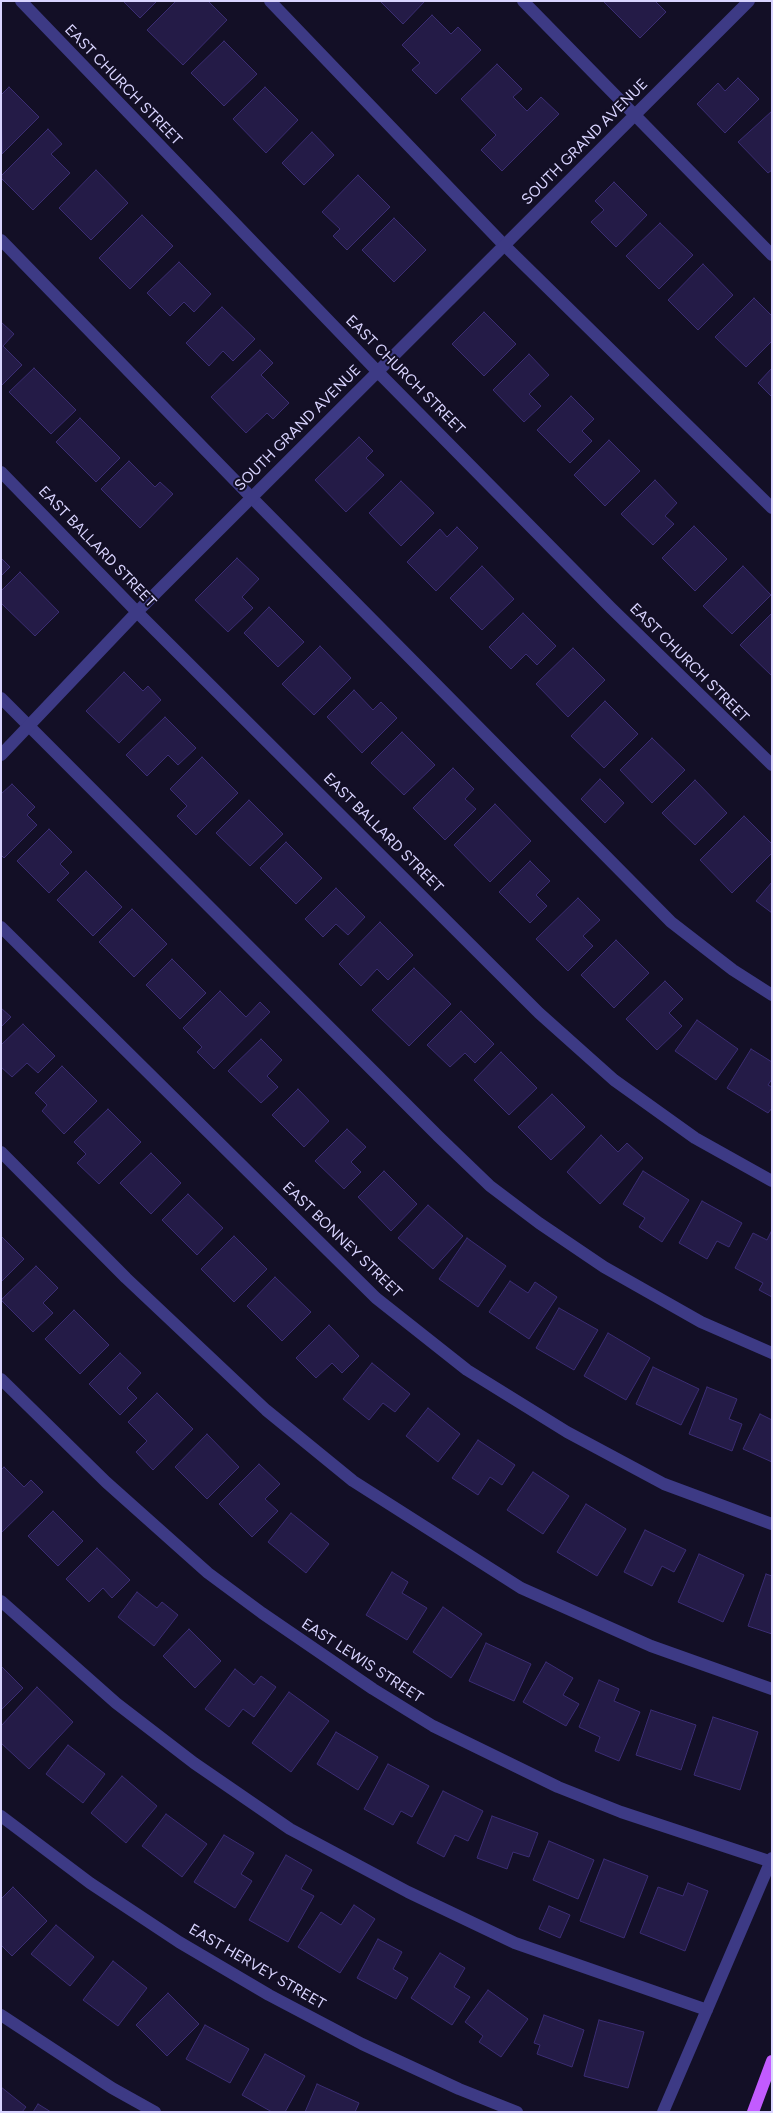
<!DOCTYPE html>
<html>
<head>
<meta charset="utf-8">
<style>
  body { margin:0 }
  #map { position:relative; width:773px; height:2113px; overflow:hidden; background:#130f26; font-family:Figtree,sans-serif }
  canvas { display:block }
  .frame { position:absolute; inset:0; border:2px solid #d9d4ff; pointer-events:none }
</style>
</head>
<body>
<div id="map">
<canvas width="773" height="2113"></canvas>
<div class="frame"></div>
</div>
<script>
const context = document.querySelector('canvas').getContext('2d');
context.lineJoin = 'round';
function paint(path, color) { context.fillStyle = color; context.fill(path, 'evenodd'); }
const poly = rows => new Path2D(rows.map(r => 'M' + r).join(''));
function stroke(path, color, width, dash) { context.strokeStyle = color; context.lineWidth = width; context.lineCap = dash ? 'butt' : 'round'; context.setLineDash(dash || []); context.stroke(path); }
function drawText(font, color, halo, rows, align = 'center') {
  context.font = font + ' Figtree,sans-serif'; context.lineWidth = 4; context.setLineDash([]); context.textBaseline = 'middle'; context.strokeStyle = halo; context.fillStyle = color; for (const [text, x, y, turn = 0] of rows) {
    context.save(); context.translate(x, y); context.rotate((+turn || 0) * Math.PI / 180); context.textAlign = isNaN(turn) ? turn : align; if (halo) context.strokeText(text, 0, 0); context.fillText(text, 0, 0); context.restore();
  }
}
const building = poly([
  [123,1,157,1,140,18,123,1],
  [176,1,208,1,227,20,183,65,147,30,176,1],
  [380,1,425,1,403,24,380,1],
  [606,1,655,1,666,12,640,38,604,2,606,1],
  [432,15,451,34,458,27,481,50,436,94,412,70,420,63,402,45,432,15],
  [224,41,257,74,224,106,191,73,224,41],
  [497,64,522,89,513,97,527,111,541,97,559,114,502,171,481,150,496,135,461,99,497,64],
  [738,78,759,99,725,133,697,104,718,83,725,91,738,78],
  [9,87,39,117,2,154,1,95,9,87],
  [265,87,298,120,266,153,233,119,265,87],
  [772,111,772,170,768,173,738,142,772,111],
  [48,129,62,144,51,154,70,173,33,210,1,178,1,176,48,129],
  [312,132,334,155,304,185,282,163,312,132],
  [96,170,128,203,91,240,59,208,96,170],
  [358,175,390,207,347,250,333,236,340,229,322,212,358,175],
  [614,182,647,215,616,247,591,222,604,210,595,201,614,182],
  [142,215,173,246,130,289,99,258,142,215],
  [394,218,426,250,394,282,362,250,394,218],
  [660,223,693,255,659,289,626,256,660,223],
  [179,262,211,294,194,312,184,302,170,316,147,293,179,262],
  [703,264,733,295,698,330,668,300,703,264],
  [754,298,772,316,772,341,746,367,715,337,754,298],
  [222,307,255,339,233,361,223,351,209,366,186,343,222,307],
  [484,312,516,344,484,376,452,344,484,312],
  [1,322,14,334,3,346,22,365,1,386,1,322],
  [260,350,273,363,261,375,289,403,273,419,267,413,246,433,211,397,260,350],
  [529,354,549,375,529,394,541,406,524,422,493,390,529,354],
  [34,368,76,410,51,434,9,392,34,368],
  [772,368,772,397,758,383,772,368],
  [571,396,594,419,582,431,592,441,570,463,537,430,571,396],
  [80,418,120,458,96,482,56,442,80,418],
  [359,437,373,451,366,458,384,475,346,512,315,480,359,437],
  [609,440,640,471,605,506,574,475,609,440],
  [129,461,155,487,160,482,173,494,140,528,101,489,129,461],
  [655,480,677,503,665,516,674,524,653,545,621,514,655,480],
  [401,481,434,513,401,546,369,513,401,481],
  [694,526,727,559,695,591,662,558,694,526],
  [457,527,478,548,436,591,407,562,440,529,447,537,457,527],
  [1,558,10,567,1,576,1,558],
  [237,558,259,579,242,597,253,608,228,632,195,600,237,558],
  [482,566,514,599,482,630,450,598,482,566],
  [743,566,771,595,732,634,703,606,743,566],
  [20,572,59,612,35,636,1,603,1,591,20,572],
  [269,607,304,642,278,667,244,633,269,607],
  [523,613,556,646,537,665,526,654,511,669,489,647,523,613],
  [772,613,772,676,740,645,772,613],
  [320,646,351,678,314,715,282,684,320,646],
  [573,648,605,680,568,717,536,684,573,648],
  [124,672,143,691,148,686,161,700,119,743,86,711,124,672],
  [354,690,373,710,381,702,397,718,362,753,327,717,354,690],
  [605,701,638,734,604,768,571,736,605,701],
  [165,717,196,748,178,765,168,755,147,776,126,755,165,717],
  [402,732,435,765,404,795,371,763,402,732],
  [652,738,685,770,652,803,620,770,652,738],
  [202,757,238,793,196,835,177,816,187,806,170,789,202,757],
  [453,768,474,789,465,799,476,809,445,840,413,808,453,768],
  [600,779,624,803,605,823,581,799,600,779],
  [695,780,727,813,695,845,662,813,695,780],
  [12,784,35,807,27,815,37,825,4,858,1,855,1,794,12,784],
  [249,800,283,834,250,866,216,833,249,800],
  [495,804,531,841,490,882,454,845,495,804],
  [744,816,772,844,772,853,732,893,700,860,744,816],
  [49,829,72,852,60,864,69,873,49,893,17,861,49,829],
  [286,842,322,878,296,904,260,868,286,842],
  [530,861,550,881,536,895,547,906,530,923,499,892,530,861],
  [86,871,122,907,93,936,57,900,86,871],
  [772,882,772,913,756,901,772,882],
  [336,888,365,917,348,935,336,924,323,937,305,919,336,888],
  [578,898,600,920,583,936,593,946,568,971,536,939,578,898],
  [132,909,167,944,134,977,99,942,132,909],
  [380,922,413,955,388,980,377,969,361,986,339,964,380,922],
  [616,940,649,973,614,1008,581,975,616,940],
  [172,959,206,993,180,1019,146,985,172,959],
  [414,968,451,1004,409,1046,372,1010,414,968],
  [665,981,683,999,669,1013,682,1026,657,1050,626,1019,665,981],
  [220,991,246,1017,260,1002,270,1012,214,1069,197,1052,202,1047,183,1028,220,991],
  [1,1008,11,1017,1,1027,1,1008],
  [461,1011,494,1044,475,1063,465,1053,450,1067,427,1045,461,1011],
  [697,1020,738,1049,716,1080,675,1051,697,1020],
  [23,1024,55,1056,38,1073,27,1063,12,1077,1,1067,1,1045,23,1024],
  [261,1039,282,1060,267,1076,278,1087,261,1103,228,1071,261,1039],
  [751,1049,772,1062,772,1079,768,1085,772,1087,772,1108,768,1113,727,1088,751,1049],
  [501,1052,537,1088,509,1115,474,1080,501,1052],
  [62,1066,97,1101,64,1134,42,1111,47,1105,35,1093,62,1066],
  [298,1089,329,1121,304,1147,272,1115,298,1089],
  [552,1094,585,1127,551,1160,518,1127,552,1094],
  [108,1109,141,1142,99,1184,77,1163,86,1154,74,1142,108,1109],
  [347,1129,366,1147,351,1162,361,1172,344,1189,315,1161,347,1129],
  [601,1135,618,1152,627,1143,643,1158,600,1204,567,1172,601,1135],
  [151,1153,181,1183,151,1214,120,1183,151,1153],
  [384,1171,417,1204,391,1231,358,1197,384,1171],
  [643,1171,689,1200,662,1242,639,1227,645,1218,623,1204,643,1171],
  [188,1194,223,1228,197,1255,162,1220,188,1194],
  [702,1201,742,1223,729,1247,717,1241,707,1259,679,1243,702,1201],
  [428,1205,463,1236,433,1269,398,1238,428,1205],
  [772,1230,772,1297,759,1290,763,1283,735,1268,753,1233,767,1240,772,1230],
  [1,1236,24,1259,1,1282,1,1236],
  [234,1236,267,1269,234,1302,201,1269,234,1236],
  [467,1238,506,1266,478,1307,439,1279,467,1238],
  [36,1266,58,1288,43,1303,53,1313,33,1332,1,1300,36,1266],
  [275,1277,311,1312,282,1341,247,1306,275,1277],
  [510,1281,528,1293,535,1282,557,1297,529,1339,489,1312,510,1281],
  [559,1308,598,1330,574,1370,536,1348,559,1308],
  [74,1310,109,1345,80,1374,45,1339,74,1310],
  [329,1325,359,1356,342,1373,332,1363,316,1378,296,1358,329,1325],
  [608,1333,650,1358,626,1400,584,1376,608,1333],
  [120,1353,141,1373,127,1388,137,1398,120,1415,89,1384,120,1353],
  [372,1363,410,1394,395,1412,383,1403,369,1420,343,1399,372,1363],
  [653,1367,699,1389,681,1425,636,1404,653,1367],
  [707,1387,737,1399,729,1419,742,1424,732,1451,689,1434,707,1387],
  [157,1393,193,1429,153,1470,136,1452,147,1441,128,1422,157,1393],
  [428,1408,460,1434,438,1462,406,1436,428,1408],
  [760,1414,772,1420,772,1462,743,1449,760,1414],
  [207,1434,239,1467,207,1499,175,1467,207,1434],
  [478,1440,515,1465,502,1485,490,1477,478,1495,452,1478,478,1440],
  [259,1464,280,1484,265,1499,278,1511,252,1537,219,1504,259,1464],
  [4,1467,24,1487,31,1480,43,1492,1,1533,1,1470,4,1467],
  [533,1472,569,1496,543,1534,507,1510,533,1472],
  [586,1504,626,1529,597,1576,557,1552,586,1504],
  [53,1511,83,1541,58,1566,28,1536,53,1511],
  [291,1513,329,1544,306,1573,268,1542,291,1513],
  [645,1530,686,1550,674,1572,662,1566,652,1586,624,1572,645,1530],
  [97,1548,130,1580,112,1598,103,1588,89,1602,66,1579,97,1548],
  [699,1554,744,1575,723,1622,678,1602,699,1554],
  [392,1572,408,1582,402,1593,427,1608,407,1640,366,1615,392,1572],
  [766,1574,772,1576,772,1634,748,1626,766,1574],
  [137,1592,157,1608,162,1602,178,1615,154,1646,118,1617,137,1592],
  [443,1607,482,1634,451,1678,413,1652,443,1607],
  [189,1629,221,1661,195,1688,163,1656,189,1629],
  [486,1643,531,1664,514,1701,469,1681,486,1643],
  [546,1662,573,1678,563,1695,579,1704,566,1726,523,1702,546,1662],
  [1,1666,23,1688,1,1710,1,1666],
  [235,1669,254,1685,261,1676,276,1687,254,1717,243,1709,229,1727,205,1709,235,1669],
  [599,1680,619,1689,614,1701,640,1712,619,1761,595,1751,600,1737,579,1727,599,1680],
  [37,1687,73,1722,29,1769,1,1743,1,1726,37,1687],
  [289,1692,329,1721,291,1772,252,1743,289,1692],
  [651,1710,696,1725,681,1770,636,1755,651,1710],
  [713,1717,758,1732,740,1790,694,1775,713,1717],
  [336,1732,378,1757,358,1790,317,1764,336,1732],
  [68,1745,105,1774,83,1803,46,1774,68,1745],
  [388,1764,429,1786,412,1817,401,1811,393,1825,364,1809,388,1764],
  [122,1776,157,1806,126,1843,91,1813,122,1776],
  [443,1791,483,1811,468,1841,455,1835,444,1857,417,1843,443,1791],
  [166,1814,207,1844,182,1877,142,1846,166,1814],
  [492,1816,538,1833,529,1857,513,1852,507,1869,477,1858,492,1816],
  [224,1835,254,1853,241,1874,252,1881,235,1908,194,1882,224,1835],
  [549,1841,594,1860,578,1899,533,1880,549,1841],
  [286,1855,312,1870,301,1889,314,1896,288,1942,249,1920,286,1855],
  [604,1859,648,1876,624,1938,580,1921,604,1859],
  [688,1883,708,1891,685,1951,640,1933,658,1887,683,1896,688,1883],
  [13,1887,47,1921,12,1956,1,1945,1,1899,13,1887],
  [354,1905,375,1919,340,1973,298,1947,321,1912,341,1925,354,1905],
  [549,1906,570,1915,560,1938,539,1929,549,1906],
  [56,1925,94,1957,70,1986,31,1954,56,1925],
  [378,1939,402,1952,393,1969,408,1978,396,1999,357,1978,378,1939],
  [440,1953,465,1968,454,1987,470,1997,452,2025,411,1998,440,1953],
  [113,1961,147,1988,118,2026,83,2000,113,1961],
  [488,1990,528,2019,501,2057,479,2042,483,2036,465,2022,488,1990],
  [168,1993,199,2024,167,2056,136,2025,168,1993],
  [544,2015,584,2030,572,2067,537,2054,540,2045,534,2043,544,2015],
  [599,2020,644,2032,628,2088,584,2076,599,2020],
  [205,2025,249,2049,230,2083,186,2059,205,2025],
  [265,2054,305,2076,285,2112,272,2112,242,2095,265,2054],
  [317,2084,359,2103,355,2112,305,2112,317,2084],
  [1,2087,26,2107,22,2112,1,2112,1,2087],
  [38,2104,51,2112,33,2112,38,2104]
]);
paint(building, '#241b47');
stroke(building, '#3b2d73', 1);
stroke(poly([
  [270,1,504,245,772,508],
  [1,240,252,498,671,922,733,970,772,995],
  [1,698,439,1137,490,1186,539,1223,604,1267,701,1322,772,1353],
  [1,1152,126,1278,266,1410,353,1481,521,1588,651,1646,772,1689],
  [1,1601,116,1703,194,1763,290,1829,408,1892,515,1943,707,2010],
  [1,2015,112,2088,155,2112],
  [663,2112,772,1858]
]), '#3d3a85', 12);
stroke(poly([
  [21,1,378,372,611,608,772,765],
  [523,1,772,255],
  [1,472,137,612,539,1013,614,1080,695,1138,772,1181],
  [1,755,137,612,749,1],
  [1,927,376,1298,467,1370,567,1432,664,1484,772,1524],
  [1,1379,106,1482,208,1573,262,1613,373,1689,433,1726,558,1787,621,1812,772,1862],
  [1,1816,90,1883,179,1942,269,1995,362,2044,459,2089,517,2112]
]), '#3d3a85', 12);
stroke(poly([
  [753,2112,772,2061]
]), '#c25bff', 12);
drawText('15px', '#d9d4ff', '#130f26', [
  ["EAST CHURCH STREET",123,85,46],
  ["SOUTH GRAND AVENUE",585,142,-45],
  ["EAST CHURCH STREET",405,375,45],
  ["SOUTH GRAND AVENUE",298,428,-45],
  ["EAST BALLARD STREET",97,547,46],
  ["EAST CHURCH STREET",689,663,45],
  ["EAST BALLARD STREET",383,833,45],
  ["EAST BONNEY STREET",342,1240,44],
  ["EAST LEWIS STREET",362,1661,33],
  ["EAST HERVEY STREET",257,1967,30]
]);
</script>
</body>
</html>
